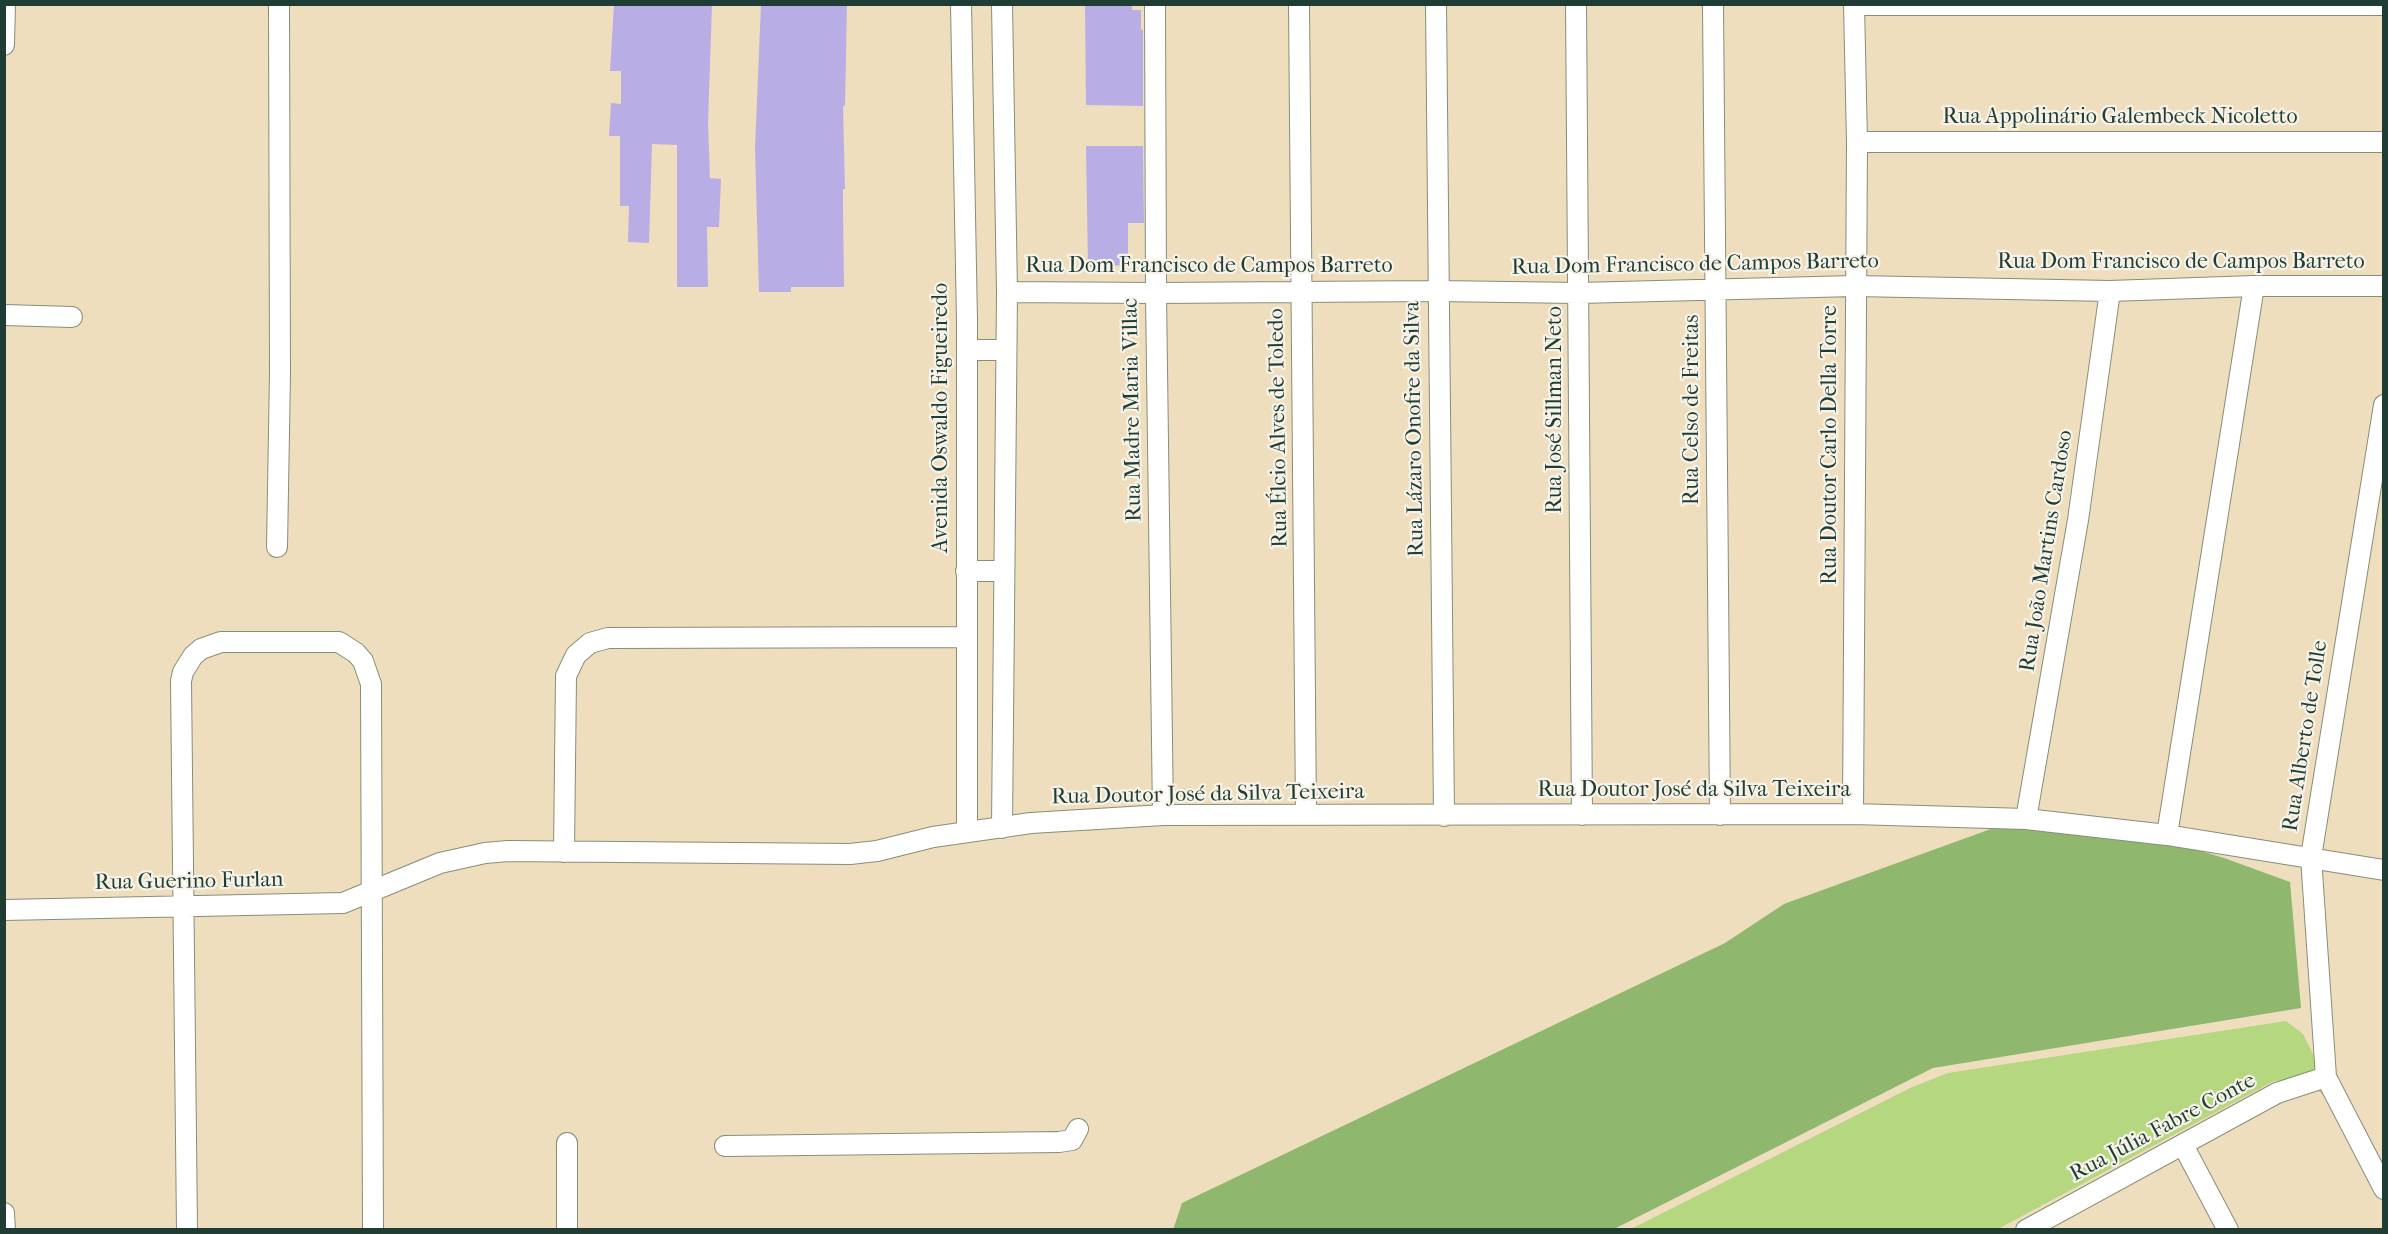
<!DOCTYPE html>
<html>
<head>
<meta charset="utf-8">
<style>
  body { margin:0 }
  #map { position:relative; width:2388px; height:1234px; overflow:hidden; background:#eedebe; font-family:"IM FELL French Canon",serif }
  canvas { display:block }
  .frame { position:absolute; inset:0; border:6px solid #1f3d34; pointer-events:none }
</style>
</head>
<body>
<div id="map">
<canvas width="2388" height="1234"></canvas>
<div class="frame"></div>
</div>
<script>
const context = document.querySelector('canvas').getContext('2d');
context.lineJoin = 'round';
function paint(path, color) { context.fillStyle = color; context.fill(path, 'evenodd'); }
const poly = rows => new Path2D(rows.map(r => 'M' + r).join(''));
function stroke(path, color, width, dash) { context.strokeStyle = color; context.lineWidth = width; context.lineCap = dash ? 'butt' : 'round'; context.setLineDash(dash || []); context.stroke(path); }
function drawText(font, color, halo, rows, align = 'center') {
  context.font = font + ' "IM FELL French Canon",serif'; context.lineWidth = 4.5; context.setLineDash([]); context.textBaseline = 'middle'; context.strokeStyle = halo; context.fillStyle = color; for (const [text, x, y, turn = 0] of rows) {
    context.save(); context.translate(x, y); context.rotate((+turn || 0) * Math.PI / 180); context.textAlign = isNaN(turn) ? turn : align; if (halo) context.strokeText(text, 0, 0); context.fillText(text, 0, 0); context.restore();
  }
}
paint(poly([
  [2286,1021,2303,1034,2341,1111,2306,1080,2274,1081,1998,1229,1629,1230,1910,1088,1948,1073]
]), '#b4d77f');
paint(poly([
  [2010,822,2148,835,2224,858,2290,882,2301,1008,1933,1068,1614,1229,1173,1230,1182,1203,1725,943,1784,904]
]), '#8fb86e');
paint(poly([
  [614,4,712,4,708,124,710,178,721,179,719,227,707,227,708,287,677,287,677,145,652,144,649,243,628,242,629,206,620,206,620,136,609,136,611,103,621,104,621,71,610,71],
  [761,4,847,5,845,106,843,106,845,189,843,189,843,208,844,287,791,287,791,292,759,292,755,149],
  [1085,4,1132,4,1132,10,1141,10,1141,30,1143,30,1143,106,1086,105],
  [1086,146,1143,146,1144,223,1128,223,1128,265,1088,267]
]), '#b8aee5');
const minor = poly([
  [961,4,967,321,967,832],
  [1155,4,1156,293,1163,815],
  [1299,4,1306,815],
  [1436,4,1444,816],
  [1576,4,1582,815],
  [1713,4,1720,815],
  [1854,5,2384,5],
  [4,45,5,4],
  [1857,142,2384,142],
  [1007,292,1156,293,1437,291,1579,293,1855,286,2110,291,2254,286,2384,286],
  [4,315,72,317],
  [967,350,1006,350],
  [2384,405,2311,857,2326,1077,2384,1189],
  [277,547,280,373,279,4],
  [966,571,1003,571],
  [1853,814,1857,142,1854,4],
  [2026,819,2078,520,2110,291],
  [1002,828,1007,292,1002,4],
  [2167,835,2254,286],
  [564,852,566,676,576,655,590,643,608,638,966,637],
  [4,910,343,903,440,863,485,853,508,851,850,854,877,851,933,837,1031,823,1163,815,1853,814,2026,819,2167,835,2384,870],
  [567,1143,567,1230],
  [2183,1145,2228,1230],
  [725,1146,1059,1142,1072,1140,1078,1129],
  [4,1213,5,1230],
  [187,1230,181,681,183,672,193,656,201,649,221,642,339,642,356,653,363,661,371,684,373,1230],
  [2026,1230,2277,1093,2326,1077]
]);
stroke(minor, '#868e79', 22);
stroke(minor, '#fff', 20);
drawText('22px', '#1f3d34', '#f7f3e8', [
  ["Rua Appolinário Galembeck Nicoletto",2120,118],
  ["Rua Dom Francisco de Campos Barreto",2181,263],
  ["Rua Dom Francisco de Campos Barreto",1695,265,-1],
  ["Rua Dom Francisco de Campos Barreto",1209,267],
  ["Rua Madre Maria Villac",1133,410,-91],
  ["Rua José Sillman Neto",1556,410,-90],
  ["Rua Celso de Freitas",1693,410,-90],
  ["Avenida Oswaldo Figueiredo",942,418,-90],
  ["Rua Élcio Alves de Toledo",1279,428,-91],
  ["Rua Lázaro Onofre da Silva",1415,429,-91],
  ["Rua Doutor Carlo Della Torre",1831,445,-90],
  ["Rua João Martins Cardoso",2047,551,-81],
  ["Rua Alberto de Tolle",2306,736,-81],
  ["Rua Doutor José da Silva Teixeira",1694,791],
  ["Rua Doutor José da Silva Teixeira",1208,795,-1],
  ["Rua Guerino Furlan",189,882,-1],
  ["Rua Júlia Fabre Conte",2163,1128,-28]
]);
</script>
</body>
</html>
